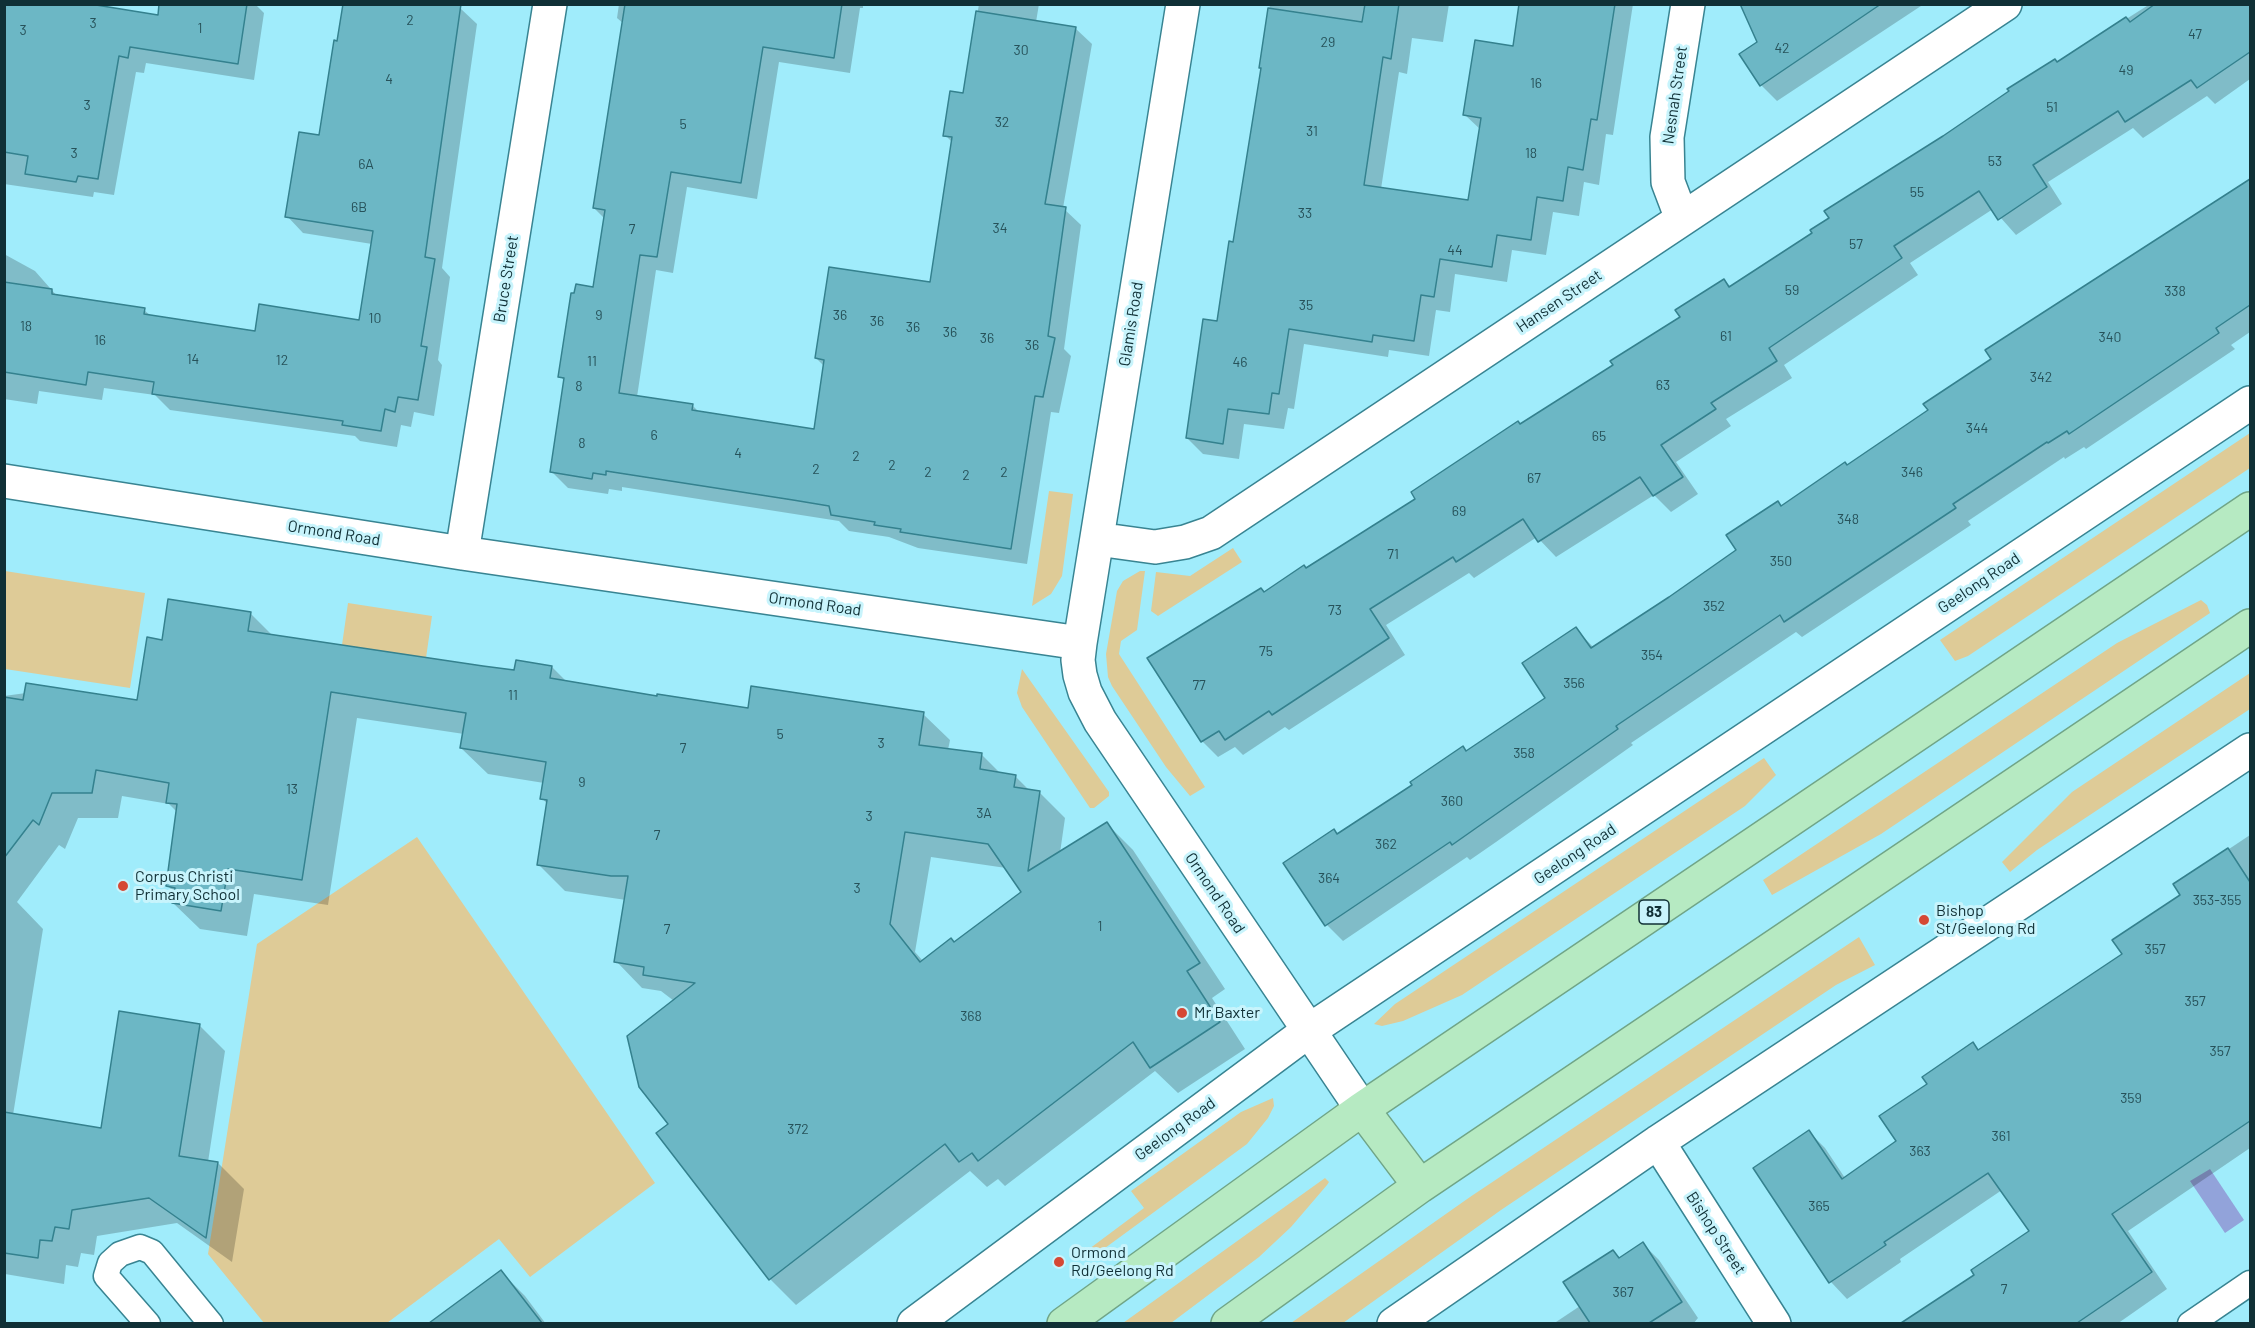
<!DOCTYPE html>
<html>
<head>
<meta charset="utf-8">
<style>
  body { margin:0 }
  #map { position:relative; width:2255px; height:1328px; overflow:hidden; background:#a0ecfb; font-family:Barlow,sans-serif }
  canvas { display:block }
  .frame { position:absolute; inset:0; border:6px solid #103036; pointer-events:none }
</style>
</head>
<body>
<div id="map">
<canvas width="2255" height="1328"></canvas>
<div class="frame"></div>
</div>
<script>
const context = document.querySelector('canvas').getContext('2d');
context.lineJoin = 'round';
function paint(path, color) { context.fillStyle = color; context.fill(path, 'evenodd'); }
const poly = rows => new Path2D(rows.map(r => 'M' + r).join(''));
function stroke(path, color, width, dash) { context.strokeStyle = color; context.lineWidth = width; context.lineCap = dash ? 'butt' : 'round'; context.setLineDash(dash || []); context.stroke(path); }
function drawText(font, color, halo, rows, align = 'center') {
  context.font = font + ' Barlow,sans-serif'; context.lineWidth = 6; context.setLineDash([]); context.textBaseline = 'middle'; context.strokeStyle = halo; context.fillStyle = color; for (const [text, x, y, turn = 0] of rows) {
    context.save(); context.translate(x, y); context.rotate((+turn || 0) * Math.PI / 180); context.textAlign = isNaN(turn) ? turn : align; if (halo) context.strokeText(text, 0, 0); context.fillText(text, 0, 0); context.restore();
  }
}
paint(poly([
  [2250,433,2250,468,1968,656,1955,661,1940,640],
  [1049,491,1073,494,1062,576,1051,594,1032,606],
  [1233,548,1242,562,1158,616,1151,611,1156,572,1190,576],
  [5,571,145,593,130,688,5,669],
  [1140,571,1145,571,1137,630,1121,641,1119,654,1205,787,1190,796,1166,767,1112,686,1108,677,1106,654,1117,591,1123,581],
  [2201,600,2207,605,2210,613,1881,834,1772,895,1763,880,2117,643],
  [348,603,432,616,426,658,342,645],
  [1022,669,1109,792,1109,796,1094,808,1090,808,1022,707,1017,693],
  [2250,673,2250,709,2037,850,2010,872,2002,862,2072,792],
  [1764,758,1776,775,1745,806,1462,995,1403,1021,1382,1026,1374,1024,1395,1004],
  [417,837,655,1183,530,1277,499,1239,387,1323,264,1323,208,1254,257,944],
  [1859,937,1875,965,1836,985,1501,1210,1343,1323,1291,1323,1470,1197],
  [1273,1098,1274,1106,1268,1118,1247,1144,1090,1259,1085,1252,1144,1208,1131,1191,1241,1112],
  [1325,1178,1329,1182,1327,1185,1291,1227,1259,1257,1171,1323,1123,1323]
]), '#decb97');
paint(poly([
  [2210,1169,2244,1220,2225,1233,2190,1181]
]), '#92a3da');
paint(poly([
  [4,4,102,4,102,8,159,17,161,4,255,4,264,13,254,80,146,63,144,73,136,72,114,195,94,192,93,197,4,184],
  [619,4,863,4,863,8,860,8,850,73,779,62,757,199,687,187,673,273,656,270,637,397,692,405,700,413,815,431,825,367,816,358,931,284,953,143,945,135,964,95,979,4,1039,4,1036,22,1075,28,1092,44,1063,208,1081,225,1064,349,1071,356,1059,413,1051,412,1027,564,918,548,889,537,849,531,839,521,622,487,622,491,609,489,608,494,568,488,551,471,565,382,560,376,594,289,605,219,594,208,624,24,617,18],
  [1270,4,1449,4,1443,42,1412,38,1407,74,1399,72,1381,189,1470,202,1481,130,1465,115,1514,48,1521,4,1633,4,1613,135,1606,134,1599,185,1584,182,1579,216,1553,212,1546,255,1512,250,1507,282,1455,274,1450,312,1436,310,1429,356,1389,350,1388,357,1304,344,1294,409,1288,408,1284,429,1244,424,1239,459,1203,454,1187,438,1219,323,1234,243,1263,69,1261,67],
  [1744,4,1924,4,1777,101,1761,85,1759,43],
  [2150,4,2250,4,2250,79,2215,104,2207,96,2143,138,2133,128,2048,182,2062,204,2016,235,1993,209,1910,263,1918,275,1784,365,1792,378,1726,419,1731,426,1676,462,1698,494,1671,512,1654,495,1556,557,1537,537,1474,578,1469,573,1386,625,1405,655,1289,730,1285,727,1243,755,1235,747,1218,757,1202,741,1264,593,1417,499,1520,426,1615,366,1682,317,1724,280,1731,287,1814,233,2057,63],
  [460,8,477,24,442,268,450,277,438,360,442,365,434,416,414,412,411,427,401,425,397,447,360,441,355,436,170,410,155,395,104,388,102,400,39,391,37,404,4,399,4,254,35,271,57,296,144,310,151,316,257,332,360,322,372,244,303,233,287,216,320,137],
  [2250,189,2250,332,2231,345,2235,349,2086,449,2084,447,2065,459,2064,457,1968,521,1971,525,1802,637,1796,632,1631,743,1633,745,1496,842,1470,860,1467,857,1343,941,1327,925,1285,863,1338,836,1547,699,1576,629,1594,648,1738,551,1781,507,1847,467],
  [250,613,273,636,516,671,552,667,567,682,749,710,923,714,950,740,948,750,982,755,1001,774,1015,776,1030,791,1039,792,1065,818,1060,853,1107,824,1133,850,1225,989,1212,998,1245,1049,1178,1093,1155,1071,1005,1186,998,1179,987,1187,970,1171,796,1305,770,1279,670,1124,674,1001,661,991,642,988,616,961,626,900,565,891,539,865,548,805,542,798,544,783,488,774,461,748,464,734,357,718,328,905,254,894,247,936,200,929,173,903,175,893,168,886,177,812,169,804,122,796,118,818,78,818,65,849,59,845,17,902,43,929,13,1115,102,1129,199,1025,225,1051,208,1162,218,1163,244,1189,232,1262,177,1223,97,1236,94,1255,81,1253,78,1267,66,1265,64,1284,5,1274,4,1278,4,696,26,693,138,702,163,642],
  [931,857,1006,868,1023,893,955,944,923,961,915,952],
  [2250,835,2250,1148,2128,1231,2167,1289,2117,1324,1904,1324,1976,1275,2031,1232,2002,1190,1900,1259,1901,1262,1847,1299,1831,1282,1755,1168,1809,1132,1825,1148,1845,1178,1898,1141,1929,1084,1973,1044,1980,1051,2124,955,2183,896,2175,885],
  [1643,1244,1659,1260,1698,1318,1693,1324,1553,1324,1580,1306,1613,1252,1621,1259],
  [501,1272,525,1296,546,1324,451,1324]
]), '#0003');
const building = poly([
  [4,4,90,4,158,15,159,4,247,4,238,64,130,47,128,58,119,56,98,179,78,176,76,182,25,174,28,156,4,152,4,4],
  [343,4,461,4,425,257,435,259,421,346,427,347,418,400,398,397,395,412,385,409,381,431,342,425,343,421,152,394,154,382,88,372,86,385,4,372,4,282,52,289,52,294,145,308,144,314,255,331,259,304,359,320,373,231,285,217,299,132,319,135,334,40,337,41,343,4],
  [625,4,842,4,834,58,763,47,741,183,671,172,657,257,640,255,619,393,693,404,692,410,814,429,824,360,815,358,829,267,930,282,952,137,943,136,950,91,963,93,976,11,1076,27,1045,204,1066,207,1048,336,1055,338,1043,397,1035,396,1011,549,900,532,901,529,874,525,875,522,831,515,829,506,793,500,606,471,606,475,593,473,592,479,550,472,564,378,558,377,571,293,574,293,576,284,593,287,605,210,593,208,625,4],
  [1365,4,1399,4,1391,59,1383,57,1364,185,1468,200,1481,118,1463,115,1475,40,1513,46,1519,4,1615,4,1597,120,1591,119,1583,170,1568,167,1563,201,1537,197,1531,240,1497,235,1492,267,1440,259,1434,297,1421,295,1414,341,1373,335,1372,342,1289,329,1279,394,1272,393,1269,414,1228,409,1223,444,1186,438,1203,319,1217,321,1229,241,1233,242,1261,68,1259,68,1268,8,1362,22,1365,4],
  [1740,4,1881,4,1760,86,1739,54,1757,42,1740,4],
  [2155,4,2250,4,2250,52,2197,88,2191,80,2125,122,2118,111,2033,165,2047,187,1998,220,1979,191,1894,246,1902,258,1769,348,1777,361,1711,403,1716,409,1661,445,1683,477,1653,496,1640,477,1538,542,1523,519,1456,562,1453,557,1370,609,1389,638,1272,715,1269,711,1225,740,1219,731,1201,742,1147,658,1261,588,1264,592,1304,565,1306,568,1415,499,1411,492,1518,421,1520,424,1613,365,1610,361,1680,317,1675,310,1724,279,1729,287,1812,233,1810,230,1829,218,1824,211,1943,136,2009,91,2007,89,2055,59,2057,62,2126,17,2130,22,2155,4],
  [2250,179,2250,305,2216,328,2219,333,2069,434,2067,431,2048,443,2047,442,1953,504,1956,508,1784,622,1780,615,1616,726,1618,729,1479,826,1452,845,1450,842,1325,926,1283,863,1334,829,1337,834,1412,785,1410,782,1463,746,1466,751,1545,698,1522,663,1576,627,1591,648,1669,597,1736,550,1726,535,1778,501,1781,506,1845,462,1847,465,1928,410,1923,404,1991,359,1985,350,2250,179],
  [168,599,251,612,248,631,483,666,514,670,516,660,552,666,550,678,657,696,657,694,748,708,751,686,924,712,919,745,982,753,980,769,1016,775,1014,787,1040,791,1028,871,1107,822,1200,963,1187,971,1220,1022,1150,1068,1133,1042,978,1161,972,1153,959,1162,945,1144,769,1280,656,1133,668,1124,639,1087,627,1036,695,983,643,975,644,967,614,962,628,876,611,876,537,865,547,800,540,799,546,762,460,748,466,713,331,692,302,880,228,869,221,911,172,903,175,888,166,886,177,804,166,803,169,783,96,770,92,793,52,793,39,825,33,820,4,858,4,697,23,700,26,683,137,700,147,637,162,640,168,599],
  [905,832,988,844,1021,892,954,942,951,938,920,962,890,924,905,832],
  [2228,848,2250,882,2250,1121,2112,1214,2152,1272,2077,1323,1901,1323,1974,1275,1971,1270,2029,1231,1988,1173,1884,1242,1886,1245,1829,1283,1753,1168,1809,1130,1842,1179,1896,1141,1879,1116,1927,1084,1922,1077,1973,1042,1978,1050,2122,954,2112,940,2180,895,2173,884,2228,848],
  [119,1011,200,1024,179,1156,218,1162,206,1238,149,1198,72,1210,69,1229,55,1227,52,1241,40,1240,38,1258,4,1253,4,1112,101,1128,119,1011],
  [1643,1242,1682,1302,1649,1323,1590,1323,1563,1282,1613,1250,1619,1258,1643,1242],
  [501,1270,542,1323,429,1323,501,1270]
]);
paint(building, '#6cb7c5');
stroke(building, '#34818e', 1.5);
const service = poly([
  [148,1324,106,1276,110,1263,120,1254,140,1247,152,1252,211,1324],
  [2190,1324,2250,1283]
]);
const minor = poly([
  [1682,219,1668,182,1667,137,1688,4],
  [4,481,462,553,1080,643,1078,660,1080,675,1085,692,1100,721,1362,1109],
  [1097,539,1155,547,1185,542,1211,533,2005,4],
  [462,553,550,4],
  [1080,643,1183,4],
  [1658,1142,1774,1324],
  [914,1324,1307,1032,2250,403],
  [1394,1324,1658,1142,2250,750]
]);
const trunk = poly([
  [1362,1109,1420,1186],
  [1064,1324,1362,1109,2250,509],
  [1228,1324,1420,1186,2250,626]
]);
stroke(service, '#388492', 27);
stroke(minor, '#388492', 36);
stroke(trunk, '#70a587', 36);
stroke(service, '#fff', 24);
stroke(minor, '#fff', 33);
stroke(trunk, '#b6eac2', 33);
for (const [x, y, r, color] of [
  [123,886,6,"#d54834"],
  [1924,920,6,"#d54834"],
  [1182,1013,6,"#d54834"],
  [1059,1262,6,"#d54834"]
]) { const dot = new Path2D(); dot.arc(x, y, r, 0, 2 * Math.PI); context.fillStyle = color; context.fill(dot); stroke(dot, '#c8f4fc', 2); }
drawText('14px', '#27525a', null, [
  ["2",410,20],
  ["3",93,23],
  ["1",200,28],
  ["3",23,30],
  ["47",2195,34],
  ["29",1328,42],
  ["42",1782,48],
  ["30",1021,50],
  ["49",2126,70],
  ["4",389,79],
  ["16",1536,83],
  ["3",87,105],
  ["51",2052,107],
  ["32",1002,122],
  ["5",683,124],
  ["31",1312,131],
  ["3",74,153],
  ["18",1531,153],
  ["53",1995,161],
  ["6A",366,164],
  ["55",1917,192],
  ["6B",359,207],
  ["33",1305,213],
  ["34",1000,228],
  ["7",632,229],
  ["57",1856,244],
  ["44",1455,250],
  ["59",1792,290],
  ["338",2175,291],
  ["35",1306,305],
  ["9",599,315],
  ["36",840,315],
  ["10",375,318],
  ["36",877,321],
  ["18",26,326],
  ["36",913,327],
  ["36",950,332],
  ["61",1726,336],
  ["340",2110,337],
  ["36",987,338],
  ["16",100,340],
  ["36",1032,345],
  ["14",193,359],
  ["12",282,360],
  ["11",592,361],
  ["46",1240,362],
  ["342",2041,377],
  ["63",1663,385],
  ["8",579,386],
  ["344",1977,428],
  ["6",654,435],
  ["65",1599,436],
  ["8",582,443],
  ["4",738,453],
  ["2",856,456],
  ["2",892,465],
  ["2",816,469],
  ["2",928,472],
  ["2",1004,472],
  ["346",1912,472],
  ["2",966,475],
  ["67",1534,478],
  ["69",1459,511],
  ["348",1848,519],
  ["71",1393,554],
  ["350",1781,561],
  ["352",1714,606],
  ["73",1335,610],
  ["75",1266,651],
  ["354",1652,655],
  ["356",1574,683],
  ["77",1199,685],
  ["11",513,695],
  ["5",780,734],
  ["3",881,743],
  ["7",683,748],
  ["358",1524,753],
  ["9",582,782],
  ["13",292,789],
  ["360",1452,801],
  ["3A",984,813],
  ["3",869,816],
  ["7",657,835],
  ["362",1386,844],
  ["364",1329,878],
  ["3",857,888],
  ["353-355",2217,900],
  ["1",1100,926],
  ["7",667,929],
  ["357",2155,949],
  ["357",2195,1001],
  ["368",971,1016],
  ["357",2220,1051],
  ["359",2131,1098],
  ["372",798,1129],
  ["361",2001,1136],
  ["363",1920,1151],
  ["365",1819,1206],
  ["7",2004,1289],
  ["367",1623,1292]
]);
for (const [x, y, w] of [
  [1654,912,30]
]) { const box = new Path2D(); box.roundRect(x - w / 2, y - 12, w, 24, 4.5); context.fillStyle = '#c8f4fc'; context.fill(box); stroke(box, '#103036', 1.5); }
drawText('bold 15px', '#103036', null, [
  ["83",1654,912]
]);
drawText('16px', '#103036', '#c8f4fc', [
  ["Nesnah Street",1675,95,-82],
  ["Bruce Street",506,279,-81],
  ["Hansen Street",1559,301,-34],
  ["Glamis Road",1131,324,-81],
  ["Ormond Road",334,533,9],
  ["Geelong Road",1979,583,-34],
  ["Ormond Road",815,604,8],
  ["Geelong Road",1575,854,-34],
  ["Ormond Road",1215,893,56],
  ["Geelong Road",1175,1129,-36],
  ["Bishop Street",1716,1233,57]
]);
drawText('16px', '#103036', '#c8f4fc', [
  ["Corpus Christi",135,877],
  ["Primary School",135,895],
  ["Bishop",1936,911],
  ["St/Geelong Rd",1936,929],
  ["Mr Baxter",1194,1013],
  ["Ormond",1071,1253],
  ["Rd/Geelong Rd",1071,1271]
], 'left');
</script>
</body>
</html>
